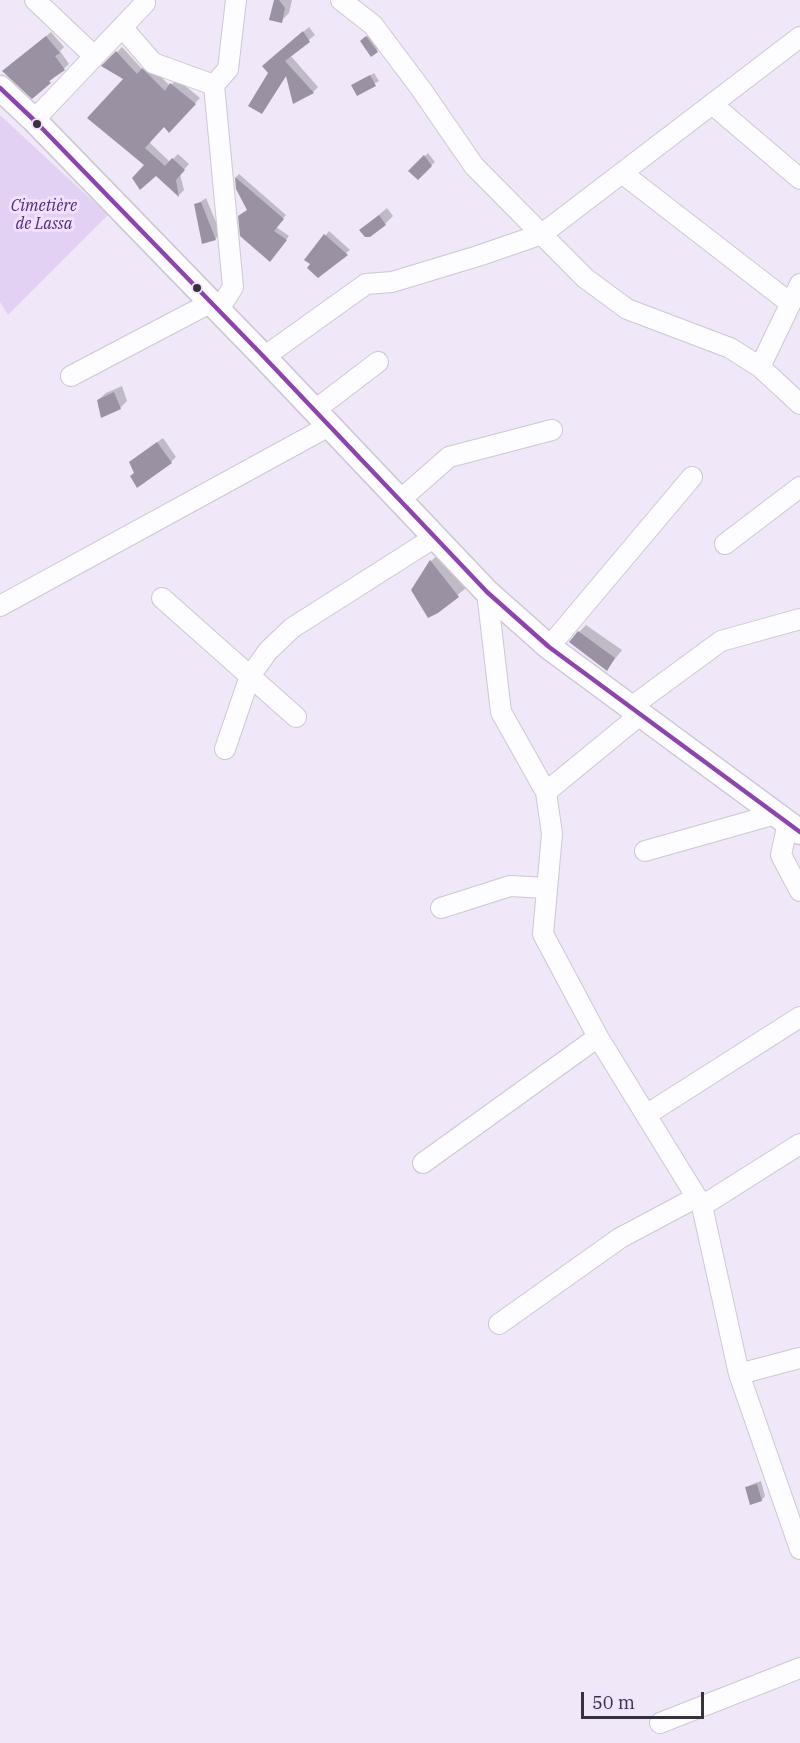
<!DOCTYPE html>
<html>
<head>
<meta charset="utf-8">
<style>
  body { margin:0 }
  #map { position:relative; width:800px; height:1743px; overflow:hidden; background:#f0e8f8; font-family:"IBM Plex Serif",serif }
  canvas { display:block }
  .scale { position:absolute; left:581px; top:1692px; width:123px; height:27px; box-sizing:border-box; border:3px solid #37313d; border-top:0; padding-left:8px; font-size:18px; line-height:21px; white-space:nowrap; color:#37313d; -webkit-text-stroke:4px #f0e1ff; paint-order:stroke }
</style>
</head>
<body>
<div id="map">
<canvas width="800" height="1743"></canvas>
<div class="scale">50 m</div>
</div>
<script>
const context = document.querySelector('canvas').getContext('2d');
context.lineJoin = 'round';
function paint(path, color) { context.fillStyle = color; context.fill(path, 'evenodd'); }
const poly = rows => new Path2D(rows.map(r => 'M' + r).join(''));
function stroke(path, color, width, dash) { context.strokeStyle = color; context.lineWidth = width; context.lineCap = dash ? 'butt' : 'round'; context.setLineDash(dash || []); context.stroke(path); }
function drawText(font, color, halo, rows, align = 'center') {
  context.font = font + ' "IBM Plex Serif",serif'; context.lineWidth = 6; context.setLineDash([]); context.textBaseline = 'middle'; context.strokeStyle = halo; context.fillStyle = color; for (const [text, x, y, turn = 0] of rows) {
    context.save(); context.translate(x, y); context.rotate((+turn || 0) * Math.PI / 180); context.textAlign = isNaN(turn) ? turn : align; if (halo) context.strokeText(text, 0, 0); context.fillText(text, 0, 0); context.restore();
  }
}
paint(poly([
  [0,115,108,215,8,315,0,302]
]), '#e3d1f4');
paint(poly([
  [276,0,292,0,289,13,281,21],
  [309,27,315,35,290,55,318,87,313,92,294,102,287,75,262,112,270,73,270,61],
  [51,32,64,47,60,51,69,64,32,97,9,66],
  [370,34,380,48,371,55,365,38],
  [122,47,143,70,148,64,170,86,177,79,200,98,169,131,164,125,149,142,170,162,178,154,189,164,180,174,184,190,179,195,146,165,125,79,104,66],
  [374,73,379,81,357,94,353,86],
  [428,153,435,162,418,178,411,171],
  [239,174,286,215,276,227,289,236,273,257,237,189,236,177],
  [206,198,221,234,215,239,196,205],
  [387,208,393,216,385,224,370,236,361,230],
  [329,231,350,250,318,276,312,264,306,260],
  [122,386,127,401,120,408,98,400,106,393],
  [163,438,176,457,171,462,136,473,137,457],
  [439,554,466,588,437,612,412,590,431,561],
  [586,625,622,650,607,669,579,632],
  [761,1481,765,1496,762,1500,747,1488,750,1485]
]), '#0003');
paint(poly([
  [274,0,279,0,285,8,282,23,269,20],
  [303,31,310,42,285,61,314,93,293,104,286,76,262,114,248,106,268,73,262,66],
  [46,36,60,53,55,56,65,70,49,81,51,83,32,99,2,71],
  [366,36,378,52,371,57,360,41],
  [116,51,137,74,142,68,165,91,170,83,196,104,169,133,164,127,145,148,165,166,172,158,185,170,176,180,179,197,156,176,140,190,132,178,144,165,87,118,123,79,101,66],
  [370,75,376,86,357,96,351,85],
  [424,155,432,166,418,180,408,171],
  [235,177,284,219,274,231,287,240,270,262,240,236,238,216,247,210,236,189],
  [201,202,216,240,202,244,194,204],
  [379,215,386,225,370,237,365,237,359,230],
  [324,234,348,255,318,278,307,268,310,264,304,260],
  [114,392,121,409,101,418,97,400],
  [157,442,172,463,137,488,130,476,134,473,129,462],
  [430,560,459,597,438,613,428,618,411,590],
  [578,631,615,658,607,671,569,642],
  [757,1484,762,1501,750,1505,745,1487]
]), '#9a91a3');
const minor = poly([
  [35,0,94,56],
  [341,0,373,25,421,89,474,166,585,278,627,309,730,348,760,367],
  [122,27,153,63,214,85],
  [712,104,800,179],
  [34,120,145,3],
  [622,173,790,303],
  [800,284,760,367,800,404],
  [218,311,233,287,214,85,228,69,236,0],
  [264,357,366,284,392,282,478,256,542,234,800,37],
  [71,376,210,303],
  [315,410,378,362],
  [400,500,449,457,552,430],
  [725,544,800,487],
  [487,592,501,712,546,792,552,834,543,934,598,1037,702,1206,739,1374,800,1549],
  [162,598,296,717],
  [0,606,329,426],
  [549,647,692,477],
  [631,707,721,641,800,619],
  [225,749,250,676,268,651,292,628,435,537],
  [546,792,641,714],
  [788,823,781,855,800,891],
  [645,851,776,814],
  [441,908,510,886,547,888],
  [646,1115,800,1017],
  [423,1163,598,1037],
  [702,1206,800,1144],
  [499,1324,620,1238,697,1197],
  [739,1374,800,1358],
  [660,1723,800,1668]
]);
const tertiary = poly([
  [0,88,34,120,264,357,487,592,549,647,800,832]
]);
stroke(minor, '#cdc7d4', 22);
stroke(tertiary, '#cdc7d4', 27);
stroke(minor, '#fdfcfe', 20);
stroke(tertiary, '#fdfcfe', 24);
stroke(poly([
  [0,88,34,120,264,357,487,592,549,647,800,832]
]), '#8e44ad', 4.5);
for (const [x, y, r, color] of [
  [37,124,5,"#37313d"],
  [197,288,5,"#37313d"]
]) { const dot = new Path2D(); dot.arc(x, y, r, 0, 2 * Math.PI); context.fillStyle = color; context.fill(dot); stroke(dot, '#f0e1ff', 2); }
drawText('italic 16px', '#542776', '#f0e1ff', [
  ["Cimetière",44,206],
  ["de Lassa",44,224]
]);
</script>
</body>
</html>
